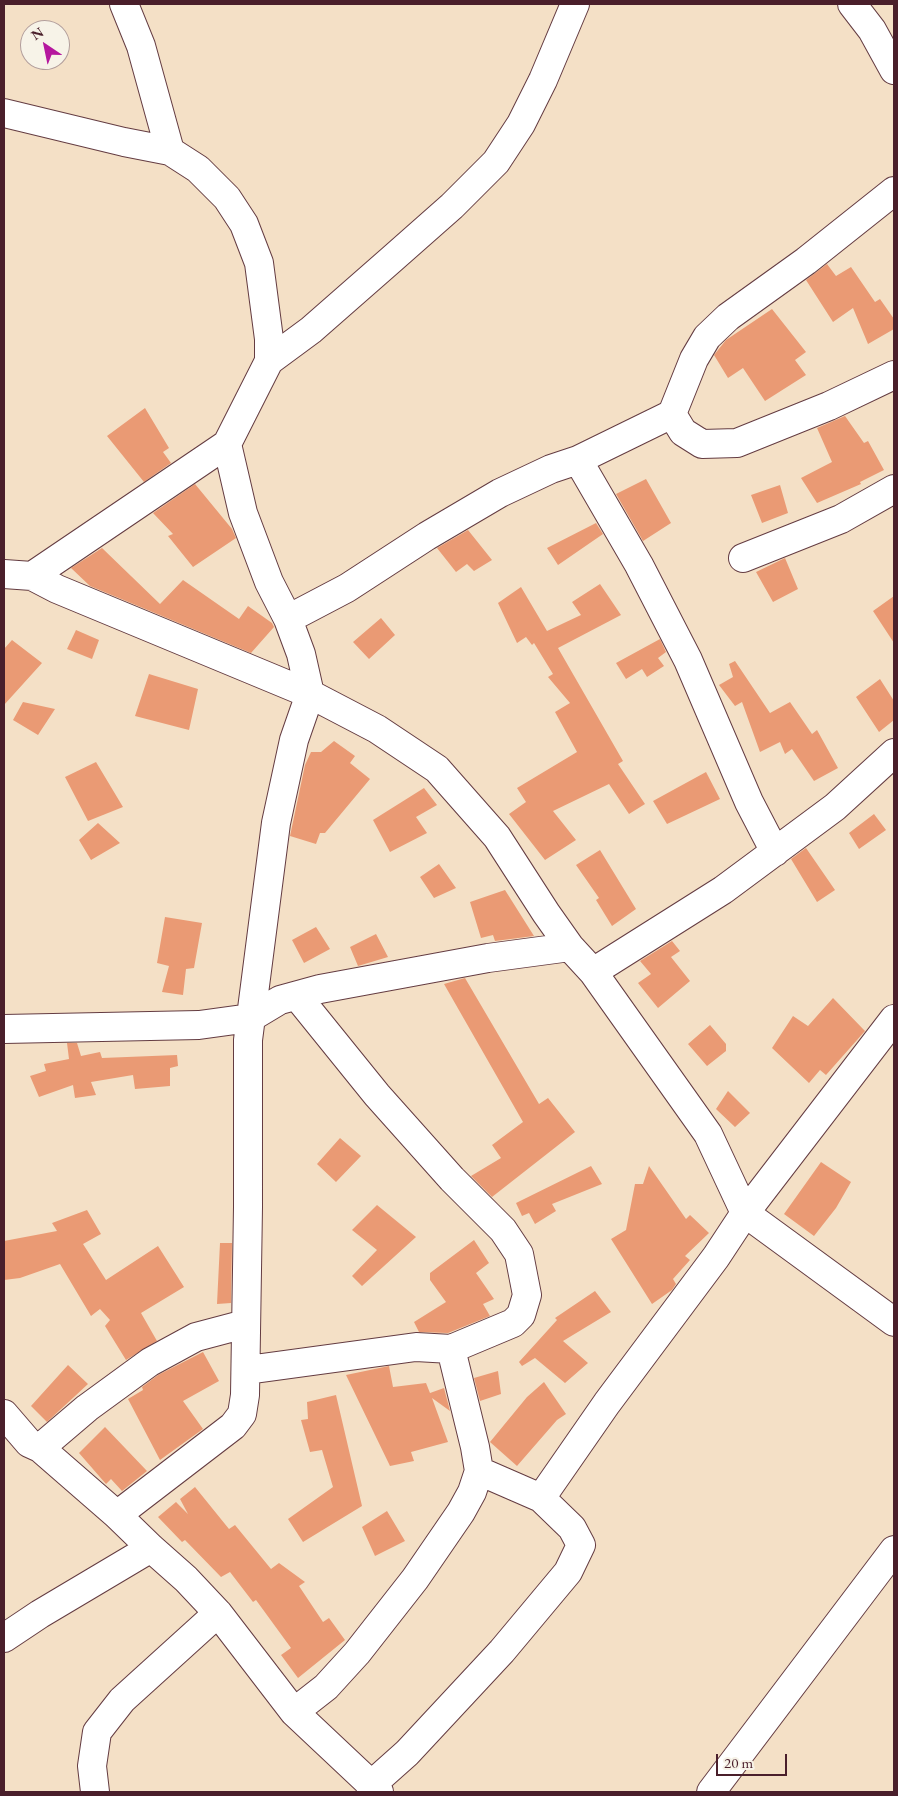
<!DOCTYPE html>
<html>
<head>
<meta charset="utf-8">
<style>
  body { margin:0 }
  #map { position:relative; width:898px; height:1796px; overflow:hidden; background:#f4e0c6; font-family:"EB Garamond",serif }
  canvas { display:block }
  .frame { position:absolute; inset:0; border:5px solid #4a1f2b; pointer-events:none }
  .north { position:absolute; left:20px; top:20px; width:50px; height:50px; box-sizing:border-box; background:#f7f3e8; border:1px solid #b29e9c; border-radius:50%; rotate:326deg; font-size:14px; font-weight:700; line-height:20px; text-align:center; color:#4a1f2b }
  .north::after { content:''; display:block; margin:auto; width:18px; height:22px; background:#b5179e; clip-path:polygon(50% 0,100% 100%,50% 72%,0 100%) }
  .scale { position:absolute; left:716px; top:1754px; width:71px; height:22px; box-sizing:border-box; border:2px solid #4a1f2b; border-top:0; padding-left:6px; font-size:15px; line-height:18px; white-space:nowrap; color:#4a1f2b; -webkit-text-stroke:4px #f7f3e8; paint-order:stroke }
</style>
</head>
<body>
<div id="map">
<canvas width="898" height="1796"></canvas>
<div class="frame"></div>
<div class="north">N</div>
<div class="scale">20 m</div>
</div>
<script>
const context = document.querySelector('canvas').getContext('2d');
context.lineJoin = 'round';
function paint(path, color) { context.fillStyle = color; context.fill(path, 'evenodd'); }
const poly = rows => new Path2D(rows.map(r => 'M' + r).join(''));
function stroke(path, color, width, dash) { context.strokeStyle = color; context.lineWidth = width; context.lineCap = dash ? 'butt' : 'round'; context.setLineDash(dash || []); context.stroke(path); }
paint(poly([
  [827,264,836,276,851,267,875,302,880,299,894,319,894,329,868,344,853,308,833,322,806,280],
  [772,309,806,352,795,360,806,375,765,401,743,368,728,378,714,355,726,340],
  [145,408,169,448,163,452,171,463,144,482,107,436],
  [845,416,864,443,868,441,884,470,860,482,861,484,817,503,801,478,832,462,817,428],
  [646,479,671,523,643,541,616,494],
  [195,484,232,529,236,538,193,567,168,536,173,534,153,513],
  [780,485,788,513,762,523,751,495],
  [596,523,603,534,558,565,547,548],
  [468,530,492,560,474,571,467,564,456,572,437,548],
  [102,548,160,604,183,580,239,619,248,606,272,623,274,627,251,653,90,586,71,568],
  [785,558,798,589,773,602,756,572],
  [600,584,621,615,558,648,623,761,618,764,645,804,629,814,609,784,553,811,576,840,545,860,509,814,526,802,517,788,577,752,555,712,570,703,548,677,553,674,534,643,532,645,526,637,517,643,498,603,521,587,547,631,581,615,572,602],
  [894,596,894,643,873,611],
  [381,618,395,635,369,659,353,642],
  [76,630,99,640,92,659,67,649],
  [660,639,666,652,658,658,664,666,647,677,642,669,626,679,616,663],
  [12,640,42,663,4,705,4,649],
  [735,661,770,713,790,702,812,734,817,730,838,768,814,781,792,749,785,754,780,742,760,752,742,702,735,706,719,685,733,677,729,664],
  [149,674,198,689,189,730,135,716],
  [880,679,894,701,894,720,879,732,856,697],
  [23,702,55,709,38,735,13,720],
  [334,741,355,756,350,763,370,779,325,833,320,833,316,844,290,836,305,765,311,752,321,752],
  [96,762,123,807,88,821,65,777],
  [706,772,720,799,667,824,653,801],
  [424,788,437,805,416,817,427,833,390,852,373,820],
  [874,814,886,830,859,849,849,833],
  [98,823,120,843,91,860,79,840],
  [806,848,835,890,817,902,791,859],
  [600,850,636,909,612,926,596,900,599,898,576,865],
  [439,864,456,888,434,898,420,877],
  [505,890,534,936,495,941,493,935,481,938,470,902],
  [165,917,202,923,194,968,186,969,183,995,162,992,169,966,157,963],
  [316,927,330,949,304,963,292,940],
  [376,934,388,957,358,966,350,947],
  [672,941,680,951,671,957,690,981,658,1008,638,983,651,974,640,961],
  [465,978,539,1104,548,1098,575,1132,492,1197,471,1176,501,1158,492,1145,523,1122,444,984],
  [833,998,865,1031,826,1075,820,1070,809,1083,772,1048,793,1016,808,1026],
  [710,1025,726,1044,726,1051,707,1066,688,1044],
  [67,1043,77,1043,81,1056,100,1052,102,1058,177,1055,178,1066,170,1068,170,1086,135,1089,133,1075,91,1082,96,1095,75,1098,73,1085,39,1097,30,1076,46,1071,44,1064,69,1059],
  [728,1091,750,1113,735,1127,716,1109],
  [340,1138,361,1156,336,1182,317,1164],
  [821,1162,851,1182,836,1208,814,1236,784,1214],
  [591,1166,602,1184,552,1204,556,1211,535,1224,529,1213,522,1216,516,1203],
  [649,1166,686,1219,690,1215,709,1233,685,1256,690,1260,673,1279,676,1284,672,1290,652,1304,611,1239,626,1230,635,1184,643,1184],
  [377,1205,416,1237,362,1286,352,1276,377,1250,352,1230],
  [87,1210,101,1234,83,1244,106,1280,158,1246,184,1287,141,1313,157,1341,126,1360,105,1326,110,1320,100,1309,91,1316,60,1264,20,1278,4,1280,4,1241,57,1231,52,1223],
  [474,1240,489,1263,476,1273,494,1299,483,1304,490,1316,448,1333,419,1332,414,1322,446,1302,430,1280,430,1273],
  [220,1243,232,1243,231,1303,217,1304],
  [595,1291,611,1312,563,1341,588,1363,565,1383,535,1358,522,1366,519,1362,557,1320,555,1318],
  [203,1352,219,1381,183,1401,203,1429,160,1460,128,1399,143,1390,142,1387,158,1375],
  [68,1365,88,1384,47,1422,31,1406],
  [389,1366,393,1387,426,1383,430,1393,444,1388,450,1411,432,1398,448,1442,411,1452,414,1461,390,1466,346,1375],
  [498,1371,501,1394,480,1401,474,1378],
  [544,1382,566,1414,557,1420,517,1466,490,1442,527,1397],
  [336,1395,362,1506,303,1542,288,1519,333,1487,322,1450,310,1452,301,1420,308,1419,307,1402],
  [105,1427,147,1471,122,1491,111,1479,106,1484,79,1453],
  [195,1487,229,1529,235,1525,271,1569,279,1563,305,1582,299,1586,323,1622,329,1618,345,1640,298,1678,281,1655,291,1648,256,1600,253,1602,230,1572,221,1577,185,1540,182,1542,158,1517,176,1502,188,1514,180,1499],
  [387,1511,405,1541,375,1556,362,1527]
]), '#ea9a74');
const minor = poly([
  [124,4,141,46,170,151],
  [852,4,872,30,894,70],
  [4,113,124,142,170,151,198,169,227,198,244,224,259,263,269,339,269,361,227,444,32,576],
  [269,361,311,330,392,259,452,206,496,162,521,124,543,80,575,4],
  [672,414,683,432,702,444,737,443,829,406,894,375],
  [578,460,639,565,688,660,749,802,775,852],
  [743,558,841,519,894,489],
  [4,574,32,576,57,589,310,694,377,729,437,769,497,837,546,913,570,947,593,972,708,1134,745,1213,894,1322],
  [288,619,347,588,427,536,500,493,551,469,578,460,672,414,694,359,707,337,728,317,806,261,894,191],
  [593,972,723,890,835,807,894,753],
  [4,1029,199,1025,250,1018,280,1000,320,989,488,958,570,947],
  [247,1370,416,1347,451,1349,513,1323,521,1315,527,1295,519,1254,503,1230,452,1179,377,1095,297,996],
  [4,1414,29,1443,40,1448,117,1515,151,1548,186,1579,218,1613,294,1712,379,1792],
  [40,1448,87,1408,150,1362,196,1337,245,1324],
  [541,1498,607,1403,716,1257,745,1213,894,1019],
  [117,1515,233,1426,242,1414,245,1395,248,1207,248,1040,276,823,294,740,310,694,301,654,288,619,269,582,243,513,227,444],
  [4,1638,40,1614,151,1548],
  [294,1712,326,1687,357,1653,415,1579,461,1512,472,1492,479,1471],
  [370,1786,407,1753,502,1651,568,1572,581,1545,572,1528,541,1498,479,1471,475,1447,451,1349],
  [95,1792,92,1766,97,1732,122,1700,218,1613],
  [711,1792,894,1550]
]);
stroke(minor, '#643c42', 30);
stroke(minor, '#fff', 28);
</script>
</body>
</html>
